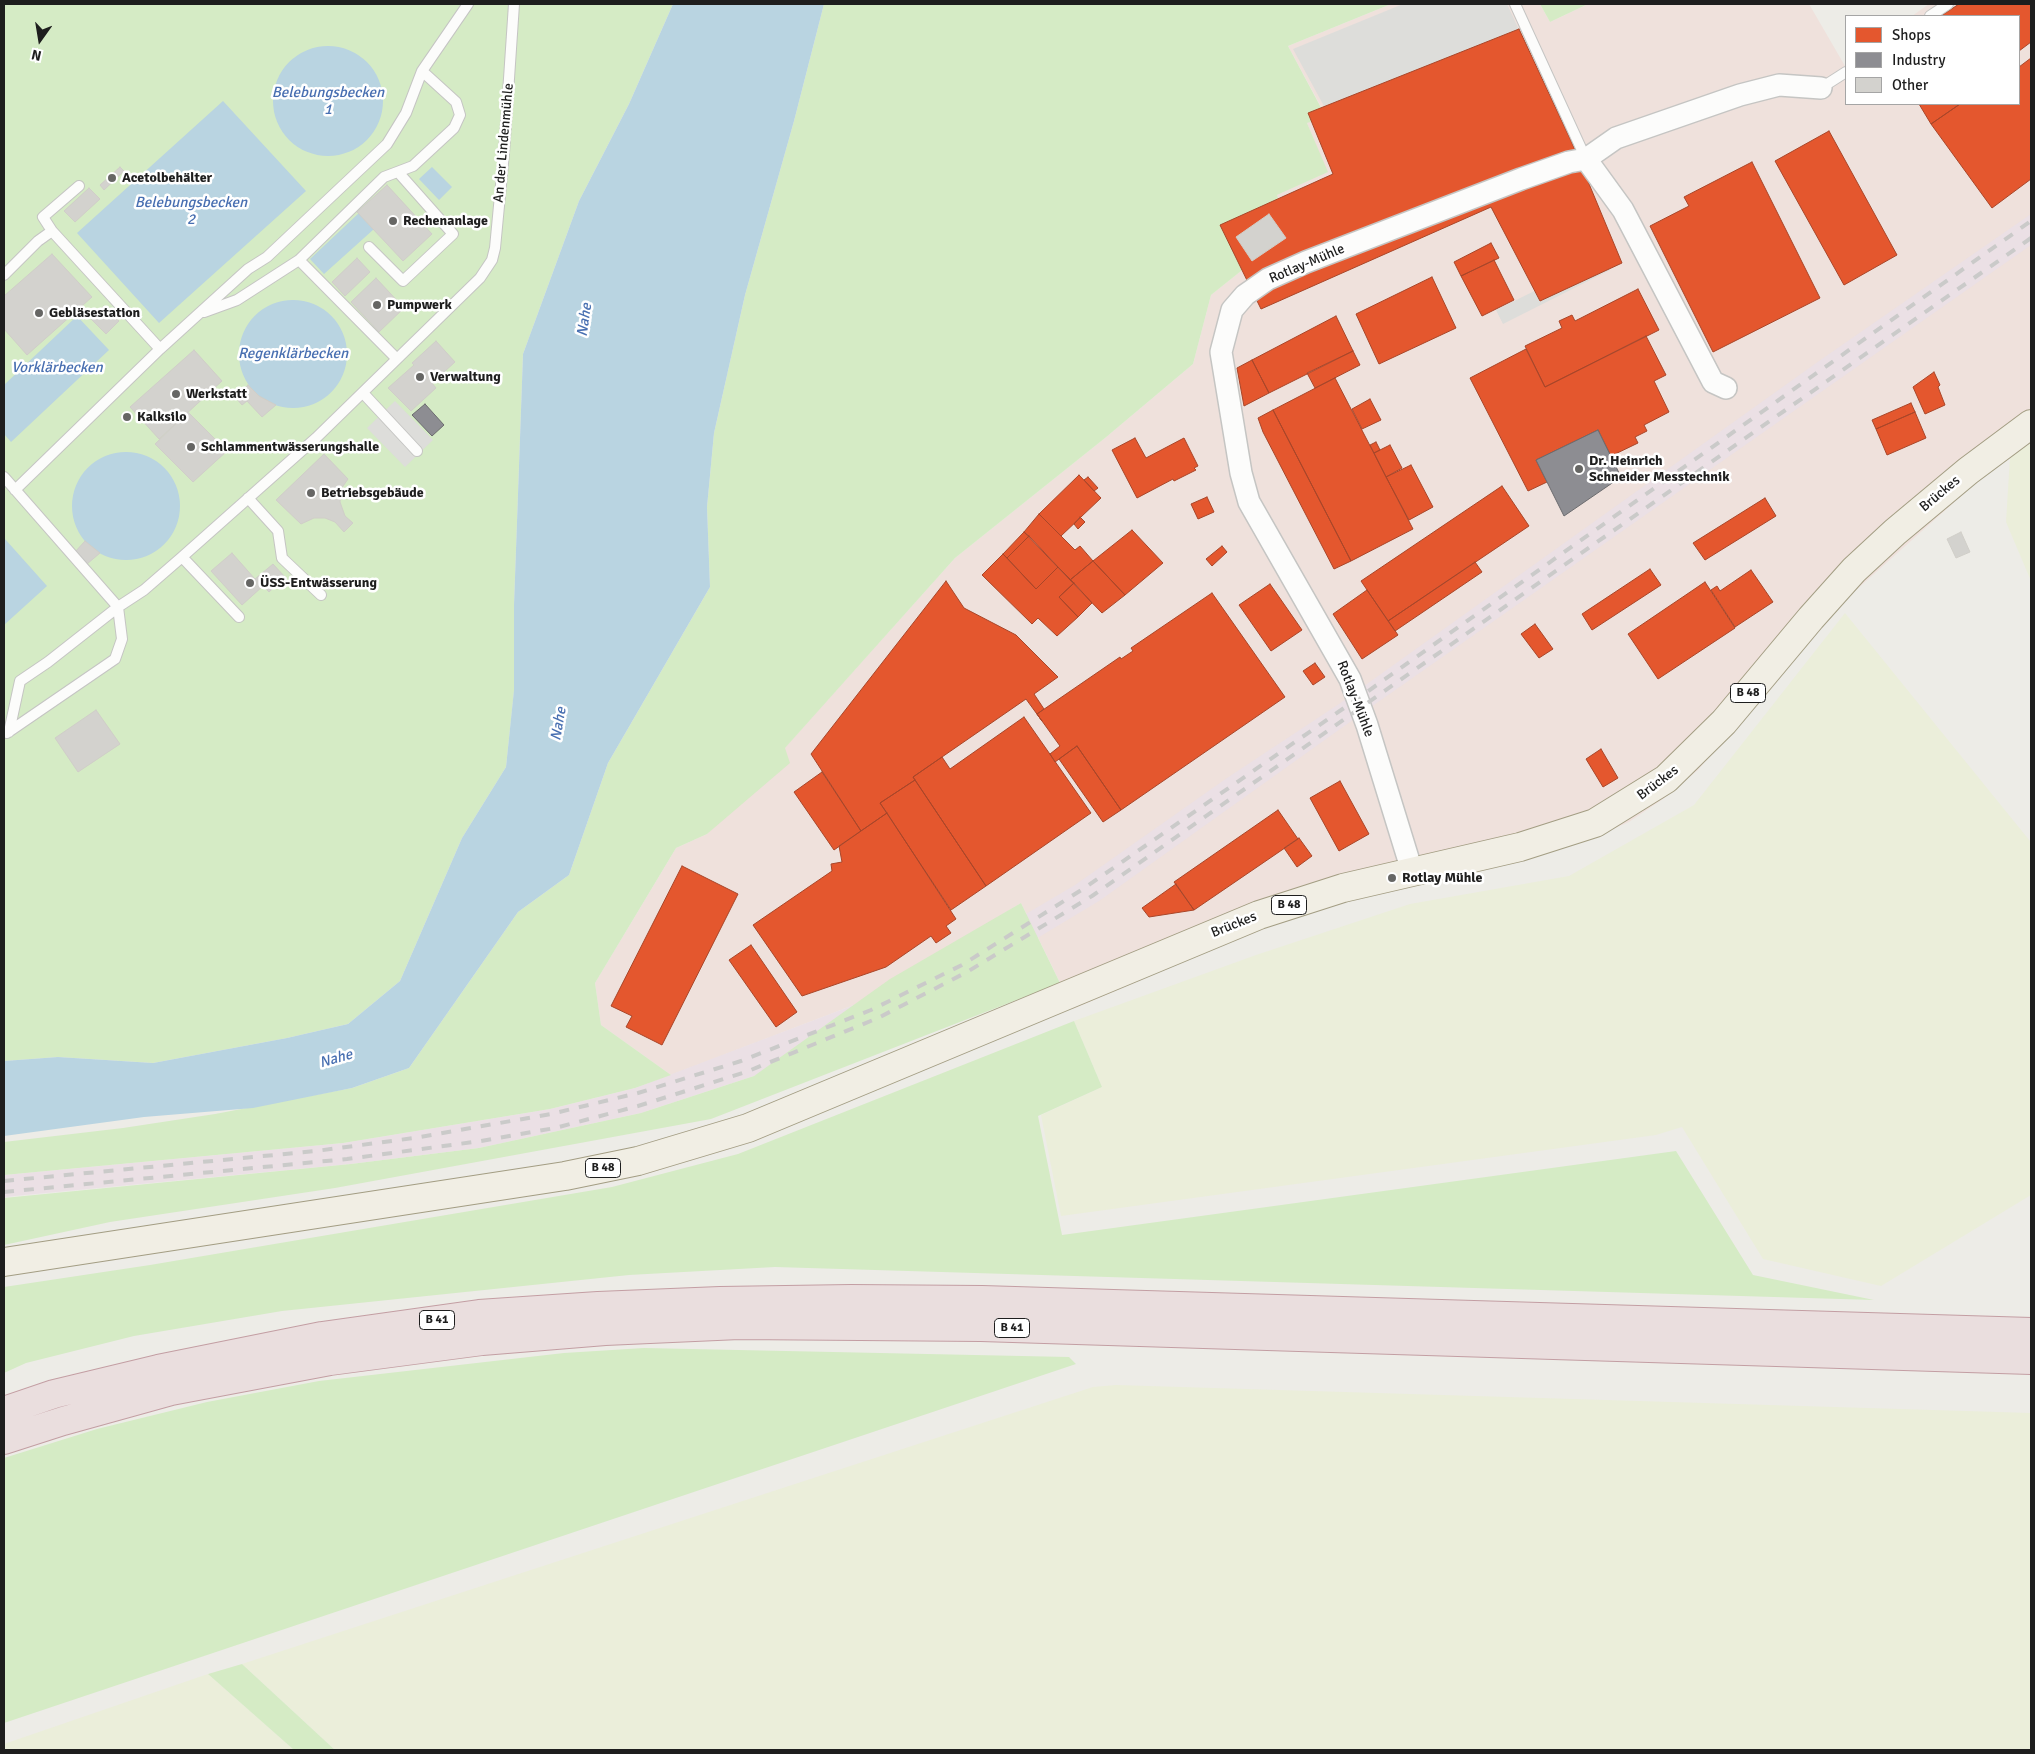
<!DOCTYPE html>
<html>
<head>
<meta charset="utf-8">
<style>
  body { margin:0 }
  #map { position:relative; width:2035px; height:1754px; overflow:hidden; background:#edece7; font-family:Signika,sans-serif }
  canvas { display:block }
  .frame { position:absolute; inset:0; border:5px solid #1e1e1e; pointer-events:none }
  .legend { position:absolute; left:1845px; top:15px; width:175px; height:90px; box-sizing:border-box; background:#fff; border:1px solid #a5a5a5; margin:0; padding:6px 9px; list-style:none; font-size:15px; color:#1e1e1e }
  .legend li { display:flex; align-items:center; gap:10px; height:25px }
  .legend b { width:25px; border:1px solid #a5a5a5 }
  .north { position:absolute; left:15px; top:15px; width:50px; height:50px; -webkit-text-stroke:4px #fff; paint-order:stroke; rotate:193deg; font-size:14px; font-weight:700; line-height:20px; text-align:center; color:#1e1e1e }
  .north::after { content:''; display:block; margin:auto; width:18px; height:22px; background:#1e1e1e; clip-path:polygon(50% 0,100% 100%,50% 72%,0 100%) }
</style>
</head>
<body>
<div id="map">
<canvas width="2035" height="1754"></canvas>
<div class="frame"></div>
<ul class="legend">
<li><b style="height:14px;background:#e4572e"></b>Shops</li>
<li><b style="height:14px;background:#8d8d92"></b>Industry</li>
<li><b style="height:14px;background:#d3d2ce"></b>Other</li>
</ul>
<div class="north">N</div>
</div>
<script>
const context = document.querySelector('canvas').getContext('2d');
context.lineJoin = 'round';
function paint(path, color) { context.fillStyle = color; context.fill(path, 'evenodd'); }
const poly = rows => new Path2D(rows.map(r => 'M' + r).join(''));
function stroke(path, color, width, dash) { context.strokeStyle = color; context.lineWidth = width; context.lineCap = dash ? 'butt' : 'round'; context.setLineDash(dash || []); context.stroke(path); }
function drawText(font, color, halo, rows, align = 'center') {
  context.font = font + ' Signika,sans-serif'; context.lineWidth = 5; context.setLineDash([]); context.textBaseline = 'middle'; context.strokeStyle = halo; context.fillStyle = color; for (const [text, x, y, turn = 0] of rows) {
    context.save(); context.translate(x, y); context.rotate((+turn || 0) * Math.PI / 180); context.textAlign = isNaN(turn) ? turn : align; if (halo) context.strokeText(text, 0, 0); context.fillText(text, 0, 0); context.restore();
  }
}
paint(poly([
  [1391,4,1540,4,1550,22,1588,4,1809,4,1845,66,1846,66,1846,104,2019,104,2019,16,1912,16,1929,4,2031,4,2031,443,1988,472,1836,608,1698,770,1663,799,1629,822,1590,839,1379,891,1276,922,1073,1009,1021,903,854,1005,671,1075,601,1025,595,983,676,848,707,834,955,558,1105,438,1193,364,1211,295,1251,263,1277,195,1327,172,1307,123,1326,116,1288,46]
]), '#efe1dc');
paint(poly([
  [2031,214,2031,245,1371,707,1099,901,971,978,754,1076,641,1113,479,1148,351,1164,4,1197,4,1175,343,1143,550,1109,635,1088,854,1005,953,957,1075,885,1227,778,1339,704,1819,361]
]), '#ebe0e5');
paint(poly([
  [2031,443,2031,581,2006,522,2010,457],
  [1845,613,2030,841,2031,840,2031,1195,1881,1286,1763,1259,1682,1127,1656,1135,1061,1216,1041,1115,1102,1087,1074,1021,1256,955,1410,904,1569,876,1694,805],
  [1116,1385,2031,1413,2031,1750,335,1750,242,1664,1093,1387],
  [208,1674,294,1750,4,1750,4,1744]
]), '#ebeeda');
paint(poly([
  [4,4,673,4,629,104,579,201,523,354,514,605,514,691,506,767,462,838,400,981,348,1024,287,1038,153,1063,58,1057,4,1061],
  [824,4,1391,4,1288,46,1326,117,1307,123,1328,172,1277,195,1289,241,1251,263,1211,295,1193,364,1105,438,955,558,785,748,790,763,707,834,676,848,595,983,601,1025,671,1075,635,1088,550,1109,343,1143,4,1175,4,1142,123,1128,215,1114,352,1088,409,1068,518,912,569,875,608,763,710,587,707,507,714,433,745,295,794,121],
  [1540,4,1588,4,1550,22],
  [1021,903,1060,983,711,1119,335,1188,110,1222,4,1245,4,1198,351,1164,479,1148,641,1113,754,1076,890,979],
  [1074,1021,1102,1087,1038,1116,1062,1235,1676,1151,1753,1275,1874,1300,775,1267,629,1275,282,1311,134,1336,26,1363,4,1373,4,1287,150,1265,612,1187,738,1154],
  [644,1348,1069,1357,1076,1364,4,1723,4,1458,97,1429,207,1402,319,1381,564,1353],
  [242,1664,335,1750,294,1750,208,1674]
]), '#d5ebc5');
paint(poly([
  [1403,4,1507,4,1572,143,1256,281,1293,243,1282,196,1333,174,1331,119,1293,49],
  [1603,257,1610,270,1503,324,1496,310],
  [395,401,433,440,405,467,367,428]
]), '#ddddda');
paint(poly([
  [673,4,824,4,794,121,745,295,714,433,707,507,710,587,608,763,569,875,518,912,409,1068,352,1088,253,1108,144,1117,4,1136,4,1061,58,1057,153,1063,287,1038,348,1024,400,981,462,838,506,767,514,690,514,605,523,354,579,201,629,104],
  '273 101a55 55 0 1 1 110 0a55 55 0 1 1-110 0Z',
  [223,101,306,191,159,323,77,233],
  [432,167,452,187,439,200,419,179],
  [359,213,374,229,324,274,310,259],
  '239 354a54 54 0 1 1 108 0a54 54 0 1 1-108 0Z',
  [77,316,109,350,11,442,4,434,4,385],
  '72 506a54 54 0 1 1 108 0a54 54 0 1 1-108 0Z',
  [5,539,47,586,4,625,4,540]
]), '#b9d4e1');
const shops = poly([
  [1959,4,2031,4,2031,42,2019,51,2019,16,1941,16,1959,4],
  [1519,29,1572,143,1622,263,1540,301,1491,207,1261,309,1220,225,1333,174,1308,113,1519,29],
  [2031,58,2031,179,1992,208,1931,124,1960,104,2019,104,2019,67,2031,58],
  [1919,104,1960,104,1931,124,1919,104],
  [1829,131,1897,255,1844,285,1775,161,1829,131],
  [1752,162,1820,298,1713,352,1650,226,1689,206,1684,197,1752,162],
  [1491,243,1499,258,1461,276,1454,262,1491,243],
  [1494,260,1514,300,1482,316,1461,276,1494,260],
  [1432,277,1456,328,1379,364,1356,314,1432,277],
  [1638,289,1659,330,1545,387,1525,346,1562,328,1559,321,1572,315,1575,321,1638,289],
  [1336,316,1353,351,1269,393,1252,360,1336,316],
  [1646,336,1666,375,1654,381,1669,412,1644,425,1647,431,1635,437,1638,443,1611,456,1598,430,1536,460,1547,482,1528,491,1470,378,1526,349,1545,387,1646,336],
  [1353,351,1360,365,1315,388,1307,373,1353,351],
  [1252,360,1269,393,1244,406,1237,368,1252,360],
  [1934,372,1940,385,1938,387,1945,405,1925,414,1913,387,1934,372],
  [1335,378,1413,529,1351,561,1273,410,1335,378],
  [1370,399,1381,420,1362,429,1352,409,1370,399],
  [1911,403,1915,412,1876,429,1872,420,1911,403],
  [1273,410,1351,561,1334,569,1263,432,1258,418,1273,410],
  [1915,412,1926,438,1887,455,1876,429,1915,412],
  [1135,438,1146,458,1184,438,1198,466,1194,468,1196,470,1174,481,1173,479,1137,498,1112,450,1135,438],
  [1376,442,1380,450,1374,453,1370,445,1376,442],
  [1390,445,1402,468,1386,477,1374,453,1390,445],
  [1411,465,1433,507,1409,520,1386,477,1411,465],
  [1079,475,1101,498,1061,536,1039,514,1079,475],
  [1088,477,1098,488,1094,491,1084,480,1088,477],
  [1502,486,1529,526,1388,621,1361,581,1502,486],
  [1207,497,1214,512,1198,519,1191,504,1207,497],
  [1765,498,1776,516,1705,560,1693,543,1765,498],
  [1039,514,1075,550,1080,546,1093,561,1070,580,1024,532,1039,514],
  [1080,517,1085,522,1078,529,1074,524,1080,517],
  [1132,530,1163,563,1125,595,1093,561,1132,530],
  [1024,532,1029,536,1007,558,1003,554,1024,532],
  [1029,536,1058,567,1036,589,1007,558,1029,536],
  [1222,546,1227,552,1212,566,1206,559,1222,546],
  [1003,554,1036,589,1058,567,1074,583,1059,597,1078,617,1057,636,1038,618,1032,624,982,575,1003,554],
  [1093,561,1125,595,1102,613,1070,580,1093,561],
  [1475,562,1482,572,1395,631,1388,621,1475,562],
  [1650,569,1661,585,1592,630,1582,614,1650,569],
  [1751,570,1773,602,1735,627,1711,590,1717,586,1720,591,1751,570],
  [946,581,964,608,1016,635,1058,677,1034,694,1044,709,1037,714,1042,721,1026,699,913,777,915,780,880,803,887,813,861,831,811,754,946,581],
  [1705,582,1735,628,1658,679,1628,634,1705,582],
  [1074,583,1092,603,1078,617,1059,597,1074,583],
  [1270,584,1302,630,1271,651,1239,605,1270,584],
  [1367,590,1398,635,1362,659,1333,614,1367,590],
  [1212,593,1285,697,1121,810,1077,746,1055,762,1050,754,1060,746,1037,714,1120,657,1121,659,1133,651,1131,648,1212,593],
  [1535,624,1553,649,1539,658,1521,634,1535,624],
  [1315,663,1325,677,1313,685,1303,671,1315,663],
  [1024,717,1091,813,986,886,913,777,942,757,950,769,1024,717],
  [1077,746,1121,810,1103,822,1059,759,1077,746],
  [1601,749,1618,778,1603,787,1586,759,1601,749],
  [822,772,861,831,834,850,794,792,822,772],
  [915,780,986,886,951,910,880,803,915,780],
  [1340,781,1369,834,1339,851,1310,798,1340,781],
  [1278,810,1298,839,1194,910,1174,882,1278,810],
  [887,813,956,919,946,926,951,933,936,943,931,936,886,967,802,996,753,925,832,871,831,864,842,862,839,846,887,813],
  [1299,838,1312,856,1297,867,1284,848,1299,838],
  [682,866,738,894,662,1045,626,1027,632,1016,611,1006,682,866],
  [1176,884,1194,910,1149,917,1142,908,1176,884],
  [751,945,797,1012,776,1027,729,960,751,945]
]);
paint(shops, '#e4572e');
stroke(shops, '#a94629', 1);
const industry = poly([
  [425,404,444,425,432,436,412,415,425,404],
  [1598,430,1621,477,1564,516,1536,460,1598,430]
]);
paint(industry, '#8d8d92');
stroke(industry, '#6c6c6f', 1);
const building = poly([
  [120,167,124,171,104,190,100,185,120,167],
  [387,185,432,234,403,261,357,212,387,185],
  [89,188,100,199,75,222,64,211,89,188],
  [1269,214,1286,238,1252,261,1236,237,1269,214],
  [52,254,92,297,27,355,4,329,4,296,52,254],
  [357,258,370,272,345,296,332,282,357,258],
  [376,278,404,308,379,332,351,302,376,278],
  [104,306,119,321,106,334,91,319,104,306],
  [436,341,455,362,432,383,436,388,411,411,388,388,414,365,412,363,436,341],
  [194,350,222,381,159,439,130,407,194,350],
  [248,385,259,396,276,405,262,417,247,401,242,405,236,398,248,385],
  '122 417a5 5 0 1 1 10 0a5 5 0 1 1-10 0Z',
  [188,412,227,451,193,482,155,444,188,412],
  [324,454,348,479,341,489,340,502,345,516,353,523,344,532,335,522,325,518,314,518,301,524,276,500,324,454],
  [1961,532,1970,552,1956,558,1947,539,1961,532],
  [85,541,100,553,87,564,75,552,85,541],
  [232,553,255,579,273,564,285,577,269,592,263,586,242,605,211,571,232,553],
  [96,710,120,744,78,772,55,738,96,710]
]);
paint(building, '#d3d2ce');
stroke(building, '#d0cec8', 1);
const lane = poly([
  [1515,4,1586,159],
  [1930,16,1948,4],
  [1821,88,1846,72],
  [52,231,43,217,79,186],
  [369,247,403,281,453,234,398,172],
  [299,260,384,177,413,166,454,128,460,115,456,102,422,71],
  [4,275,38,241,52,231,160,349],
  [204,312,237,300,299,260,397,359],
  [363,393,417,451],
  [4,477,118,607,122,639,115,659,7,733],
  [15,490,160,349,248,269,267,257,387,144,406,113,422,71,468,4],
  [248,498,278,531,282,558,321,595],
  [182,557,239,617],
  [9,732,20,681,48,662,118,607,144,590,182,557,316,438,480,278,492,260,495,248,504,153,514,4]
]);
const street = poly([
  [1586,159,1623,210,1713,382,1726,388],
  [1412,871,1367,725,1350,679,1249,502,1241,473,1221,352,1232,310,1245,295,1268,279,1306,262,1521,179,1569,162,1586,159,1616,138,1740,95,1779,85,1821,88]
]);
const primary = poly([
  [4,1262,565,1176,638,1161,748,1128,1259,915,1343,888,1520,847,1595,823,1666,779,1724,722,1811,618,1854,570,1895,532,1968,471,2031,424]
]);
const highway = poly([
  [4,1411,54,1394,158,1369,322,1336,479,1314,598,1306,720,1301,851,1299,982,1300,2031,1332],
  [4,1440,63,1421,171,1391,330,1361,482,1341,605,1331,739,1325,981,1327,2031,1360]
]);
stroke(lane, '#c5c5c3', 12);
stroke(street, '#c5c5c3', 24);
stroke(primary, '#a39d83', 30);
stroke(highway, '#c39ea3', 30);
stroke(lane, '#fcfcfb', 10);
stroke(street, '#fcfcfb', 21);
stroke(primary, '#f1eee4', 28);
stroke(highway, '#eadede', 28);
stroke(poly([
  [4,1181,316,1151,414,1138,551,1114,638,1093,741,1061,871,1010,962,965,1083,889,1357,699,2031,221],
  [4,1192,347,1159,481,1141,555,1128,638,1106,746,1072,878,1018,967,972,1092,896,2031,238]
]), '#cacac9', 4, [10, 10]);
for (const [x, y, r, color] of [
  [112,178,5,"#666664"],
  [393,221,5,"#666664"],
  [377,305,5,"#666664"],
  [39,313,5,"#666664"],
  [420,377,5,"#666664"],
  [176,394,5,"#666664"],
  [127,417,5,"#666664"],
  [191,447,5,"#666664"],
  [1579,469,5,"#666664"],
  [311,493,5,"#666664"],
  [250,583,5,"#666664"],
  [1392,878,5,"#666664"]
]) { const dot = new Path2D(); dot.arc(x, y, r, 0, 2 * Math.PI); context.fillStyle = color; context.fill(dot); stroke(dot, '#fff', 2); }
for (const [x, y, w] of [
  [1748,693,35],
  [1289,905,35],
  [603,1168,35],
  [437,1320,35],
  [1012,1328,35]
]) { const box = new Path2D(); box.roundRect(x - w / 2, y - 9.5, w, 19, 4); context.fillStyle = '#fff'; context.fill(box); stroke(box, '#1e1e1e', 1); }
drawText('bold 12px', '#1e1e1e', null, [
  ["B 48",1748,693],
  ["B 48",1289,905],
  ["B 48",603,1168],
  ["B 41",437,1320],
  ["B 41",1012,1328]
]);
drawText('14px', '#1e1e1e', '#fff', [
  ["An der Lindenmühle",504,143,-85],
  ["Rotlay-Mühle",1307,264,-23],
  ["Brückes",1940,494,-40],
  ["Rotlay-Mühle",1355,699,69],
  ["Brückes",1658,783,-37],
  ["Brückes",1234,925,-22]
]);
drawText('bold 14px', '#1e1e1e', '#fff', [
  ["Acetolbehälter",122,178],
  ["Rechenanlage",403,221],
  ["Pumpwerk",387,305],
  ["Gebläsestation",49,313],
  ["Verwaltung",430,377],
  ["Werkstatt",186,394],
  ["Kalksilo",137,417],
  ["Schlammentwässerungshalle",201,447],
  ["Dr. Heinrich",1589,461],
  ["Schneider Messtechnik",1589,477],
  ["Betriebsgebäude",321,493],
  ["ÜSS-Entwässerung",260,583],
  ["Rotlay Mühle",1402,878]
], 'left');
drawText('italic 15px', '#486fb1', '#fff', [
  ["Belebungsbecken",328,93],
  ["1",328,110],
  ["Belebungsbecken",191,203],
  ["2",191,220],
  ["Nahe",585,320,-82],
  ["Regenklärbecken",293,354],
  ["Vorklärbecken",57,368],
  ["Nahe",559,724,-80],
  ["Nahe",336,1059,-16]
]);
</script>
</body>
</html>
